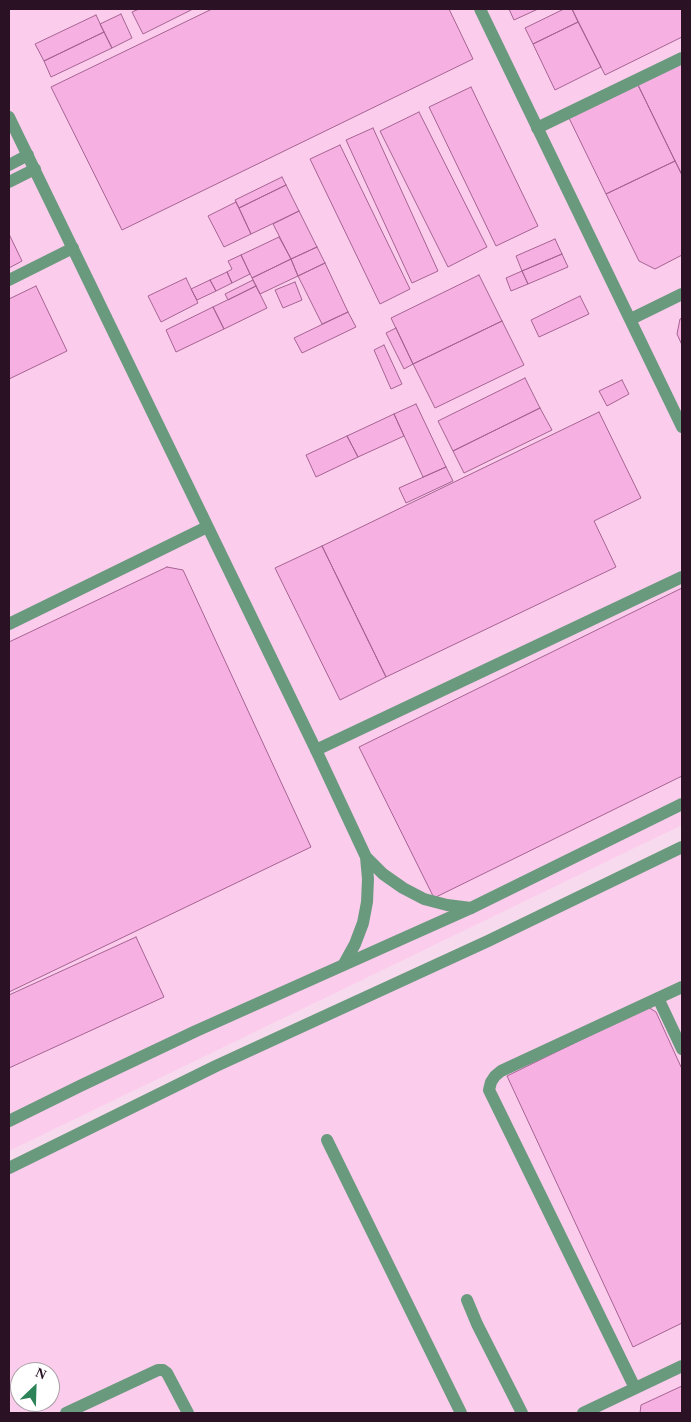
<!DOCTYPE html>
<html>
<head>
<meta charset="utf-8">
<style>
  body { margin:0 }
  #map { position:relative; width:691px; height:1422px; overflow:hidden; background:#f8daee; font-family:"Times New Roman",serif }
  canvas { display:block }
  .frame { position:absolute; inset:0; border:10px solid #2a1124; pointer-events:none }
  .north { position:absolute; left:10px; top:1362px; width:50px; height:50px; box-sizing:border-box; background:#fff; border:1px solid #aaa0a7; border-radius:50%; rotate:24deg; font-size:14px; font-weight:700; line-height:20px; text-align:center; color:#2a1124 }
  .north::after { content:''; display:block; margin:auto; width:18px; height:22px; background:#2b8357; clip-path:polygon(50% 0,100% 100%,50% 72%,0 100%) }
</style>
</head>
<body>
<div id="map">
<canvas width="691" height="1422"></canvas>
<div class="frame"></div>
<div class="north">N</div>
</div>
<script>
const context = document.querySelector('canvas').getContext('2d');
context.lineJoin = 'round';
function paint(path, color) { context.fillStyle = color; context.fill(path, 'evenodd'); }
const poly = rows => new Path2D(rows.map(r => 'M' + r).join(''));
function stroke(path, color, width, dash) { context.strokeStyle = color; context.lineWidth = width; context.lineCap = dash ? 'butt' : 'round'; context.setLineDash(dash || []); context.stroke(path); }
paint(poly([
  [9,9,682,9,682,825,9,1151],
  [682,850,682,1413,9,1413,9,1165],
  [20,1372,50,1372,50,1402,20,1402]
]), '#fccced');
const building = poly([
  [139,9,193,9,143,34,132,12,139,9],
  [212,9,449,9,473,59,122,230,51,87,212,9],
  [509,9,538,9,514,20,509,9],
  [564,9,572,9,578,22,533,44,525,28,564,9],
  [572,9,682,9,682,37,605,75,572,9],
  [121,14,132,38,112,48,100,24,121,14],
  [96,15,104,32,44,61,35,44,96,15],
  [578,22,601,67,555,90,533,44,578,22],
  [104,32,112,48,51,77,44,61,104,32],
  [682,61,682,175,637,83,682,61],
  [637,83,675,161,606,194,568,116,637,83],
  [471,87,538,226,496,246,429,107,471,87],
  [419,112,487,247,448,267,380,131,419,112],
  [373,128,438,271,412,283,346,140,373,128],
  [340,145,410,289,380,304,310,159,340,145],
  [675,161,682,175,682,255,655,269,639,261,606,194,675,161],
  [282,177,286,185,239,208,235,200,282,177],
  [286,185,299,211,251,234,239,208,286,185],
  [236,202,251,234,224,247,208,216,236,202],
  [299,211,317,247,291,259,273,224,299,211],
  [9,234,22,261,9,268,9,234],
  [279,237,291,259,252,278,241,255,279,237],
  [555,239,562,254,522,271,516,256,555,239],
  [317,247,325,263,298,276,291,259,317,247],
  [562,254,568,267,528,284,522,271,562,254],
  [241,255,250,274,232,283,227,272,232,269,228,261,241,255],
  [291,259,298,276,260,294,252,278,291,259],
  [325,263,348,312,322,324,298,276,325,263],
  [522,271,528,284,511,291,506,278,522,271],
  [227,272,232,283,216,291,210,280,227,272],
  [479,275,502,321,413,364,391,318,479,275],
  [186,278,198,303,161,322,148,296,186,278],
  [210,280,216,291,197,300,191,289,210,280],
  [253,280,256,286,228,300,225,294,253,280],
  [295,282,302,300,283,308,275,290,295,282],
  [36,286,67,351,9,379,9,299,36,286],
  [256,286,267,308,224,329,213,307,256,286],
  [580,296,589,314,539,337,531,320,580,296],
  [213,307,224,329,176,352,166,330,213,307],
  [348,312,356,327,302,353,294,338,348,312],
  [682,318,682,345,677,334,680,319,682,318],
  [502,321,524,365,435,408,413,364,502,321],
  [396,328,413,364,404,369,386,333,396,328],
  [384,345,402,384,391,389,374,350,384,345],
  [525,378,540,408,453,451,438,421,525,378],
  [622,380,629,394,607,406,599,391,622,380],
  [416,404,446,467,423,477,394,414,416,404],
  [540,408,552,430,464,473,453,451,540,408],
  [599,412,641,498,594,521,616,567,386,677,322,546,599,412],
  [394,414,404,436,358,457,347,436,394,414],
  [347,436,358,457,316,477,306,455,347,436],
  [446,467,453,481,406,503,399,488,446,467],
  [322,546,386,677,340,700,275,568,322,546],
  [167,567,183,570,311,847,9,992,9,642,167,567],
  [682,588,682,776,434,898,359,747,682,588],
  [136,937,164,997,9,1068,9,995,136,937],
  [648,1007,656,1012,682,1069,682,1323,633,1347,507,1076,648,1007],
  [682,1386,682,1413,640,1413,641,1405,682,1386]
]);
paint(building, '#f7b0e2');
stroke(building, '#a66493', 1);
stroke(poly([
  [537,128,682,58],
  [9,165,28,155],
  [9,182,35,169],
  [9,280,73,248],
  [316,750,682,577],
  [658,998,682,1049],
  [327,1140,461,1413],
  [467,1300,477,1324,522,1413],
  [635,1388,489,1090,491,1082,495,1076,501,1071,682,987],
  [66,1413,158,1370,163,1370,167,1373,188,1413],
  [583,1413,682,1366]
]), '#6a9a7e', 12);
stroke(poly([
  [480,9,682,427],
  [9,117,316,750,366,857,383,874,403,888,424,899,447,905,471,908],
  [631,319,682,294],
  [9,624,207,527],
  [344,964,355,944,363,923,367,902,368,879,366,857]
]), '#6a9a7e', 12);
stroke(poly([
  [9,1121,80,1086,196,1031,471,908,682,804],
  [9,1168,216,1066,488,941,682,847]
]), '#6a9a7e', 12);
</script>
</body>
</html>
